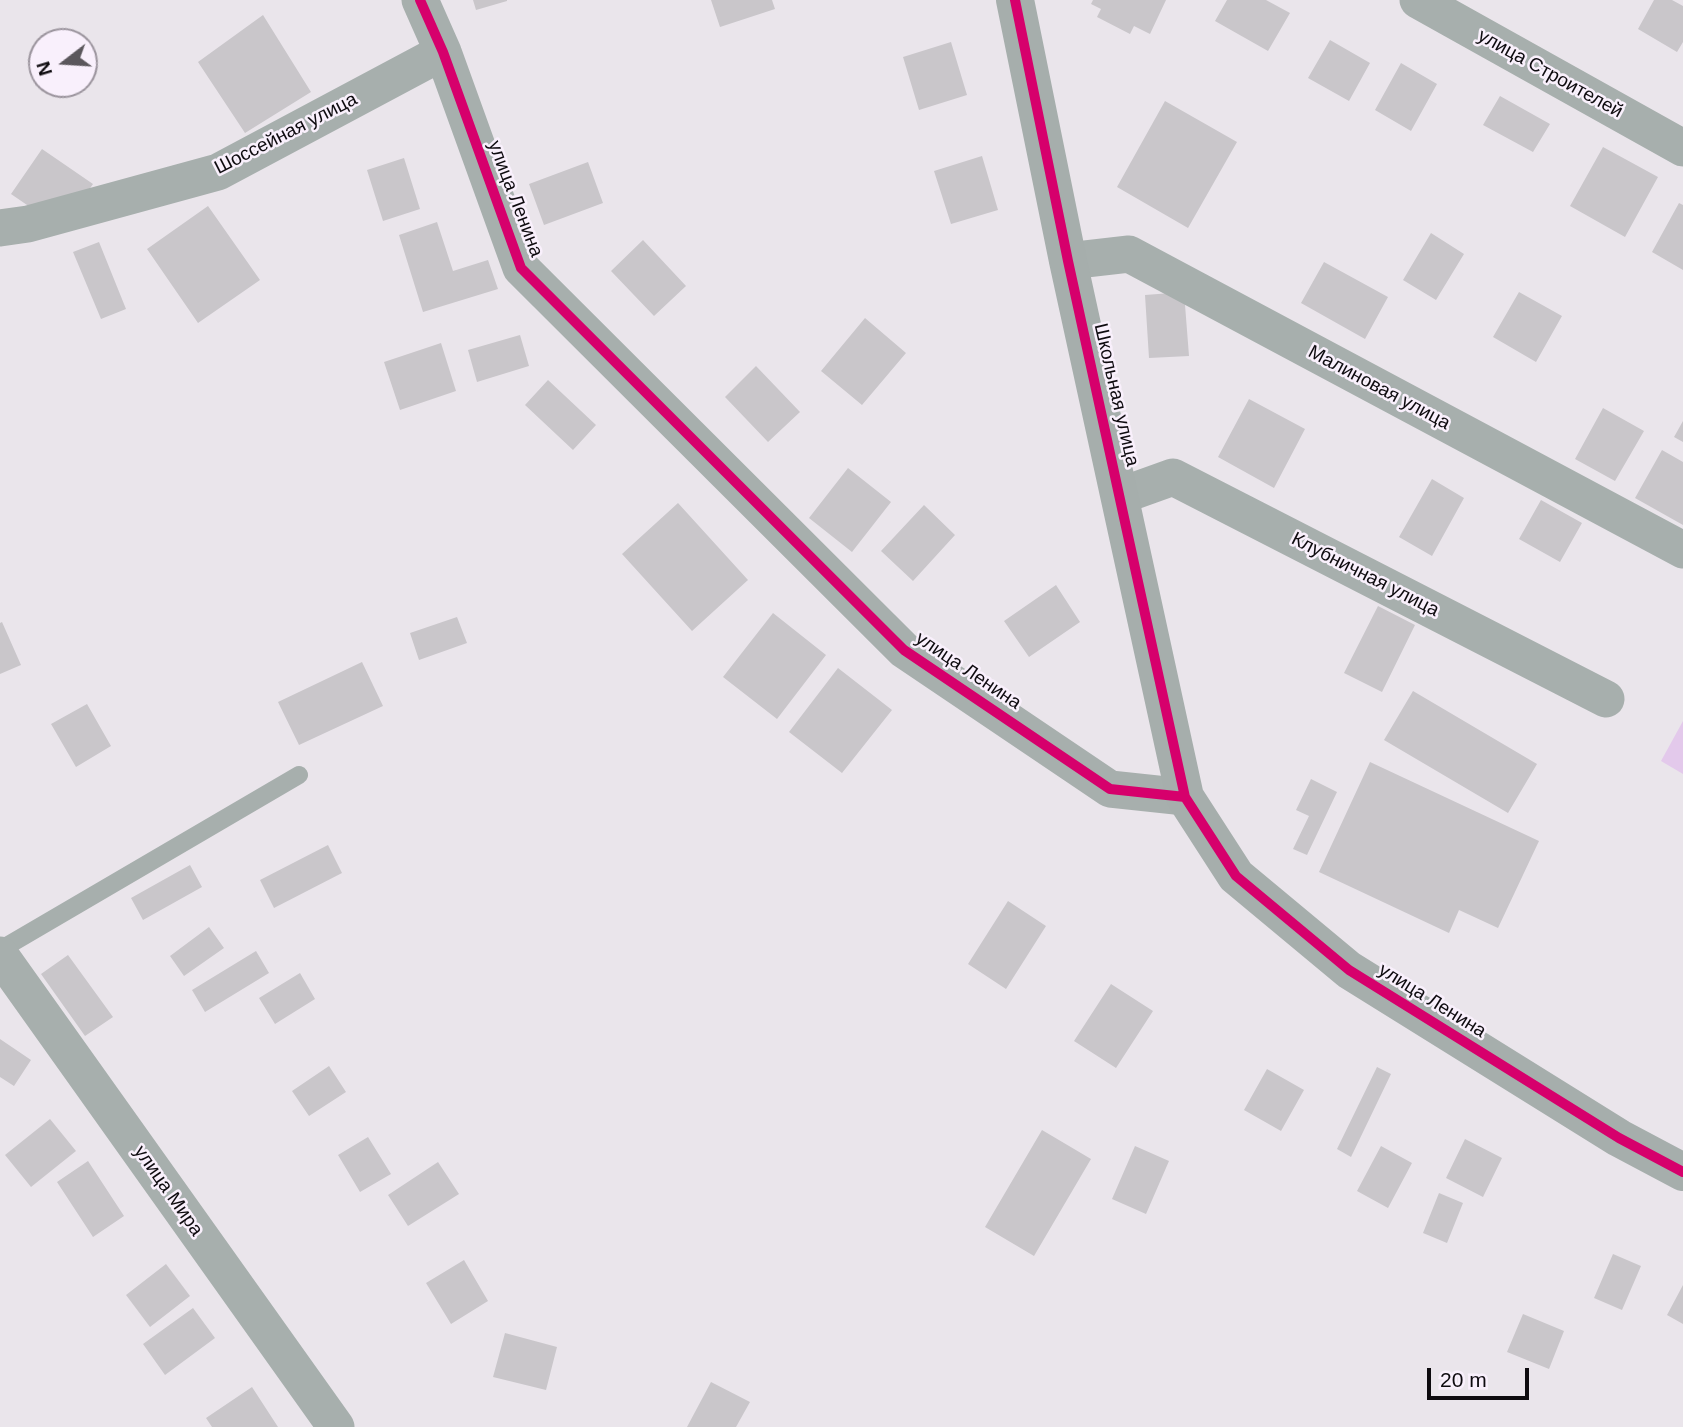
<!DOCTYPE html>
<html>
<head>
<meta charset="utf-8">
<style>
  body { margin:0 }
  #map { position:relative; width:1683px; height:1427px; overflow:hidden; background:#eae5eb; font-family:Arial,sans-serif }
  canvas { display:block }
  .north { position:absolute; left:28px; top:28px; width:70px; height:70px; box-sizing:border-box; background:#f9f0fc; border:2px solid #9b949d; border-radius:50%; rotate:253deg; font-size:19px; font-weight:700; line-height:28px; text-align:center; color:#0e0b0f }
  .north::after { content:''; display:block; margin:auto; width:24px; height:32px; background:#5b575c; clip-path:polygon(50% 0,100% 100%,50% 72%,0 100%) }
  .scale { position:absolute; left:1427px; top:1368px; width:102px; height:32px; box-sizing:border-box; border:4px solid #0e0b0f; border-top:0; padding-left:9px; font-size:21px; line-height:24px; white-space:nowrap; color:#0e0b0f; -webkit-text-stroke:5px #f9f0fc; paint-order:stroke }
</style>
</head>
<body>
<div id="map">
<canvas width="1683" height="1427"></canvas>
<div class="north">N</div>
<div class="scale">20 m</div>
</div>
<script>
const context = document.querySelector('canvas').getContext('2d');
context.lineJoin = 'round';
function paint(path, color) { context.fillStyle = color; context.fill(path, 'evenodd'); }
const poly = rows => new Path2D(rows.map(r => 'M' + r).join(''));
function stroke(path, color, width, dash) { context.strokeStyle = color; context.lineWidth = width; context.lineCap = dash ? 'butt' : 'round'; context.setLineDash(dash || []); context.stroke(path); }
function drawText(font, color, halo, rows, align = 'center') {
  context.font = font + ' Arial,sans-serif'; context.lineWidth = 5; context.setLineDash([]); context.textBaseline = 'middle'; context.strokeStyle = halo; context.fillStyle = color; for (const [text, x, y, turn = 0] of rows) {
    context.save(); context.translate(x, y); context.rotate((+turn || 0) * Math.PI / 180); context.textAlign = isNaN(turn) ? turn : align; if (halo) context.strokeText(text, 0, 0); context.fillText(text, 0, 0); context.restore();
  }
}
paint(poly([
  [1683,721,1683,774,1661,761]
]), '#e3c9eb');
paint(poly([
  [473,0,507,0,507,1,476,10],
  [711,0,772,0,775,9,720,27],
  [1093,0,1166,0,1150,34,1134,26,1130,34,1097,17,1101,9,1091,4],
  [1227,0,1266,0,1290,13,1268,51,1215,21],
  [1654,0,1672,0,1683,6,1683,42,1677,52,1638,29],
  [263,15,311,92,245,133,198,62],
  [1330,40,1370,63,1349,101,1308,78],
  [951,42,967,95,919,110,903,57],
  [1401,63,1437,84,1411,131,1375,110],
  [1500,96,1550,124,1533,152,1483,125],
  [1165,101,1237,142,1188,228,1117,187],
  [1603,147,1658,177,1625,237,1570,206],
  [42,149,93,184,62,229,11,194],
  [982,156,998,210,951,224,934,171],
  [404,158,420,209,383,221,367,170],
  [588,162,603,203,544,225,529,184],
  [1679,203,1683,205,1683,270,1652,252],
  [208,206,260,280,198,323,147,249],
  [437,222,453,271,488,260,498,289,423,312,399,235],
  [1431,233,1464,254,1436,300,1403,280],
  [643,240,686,286,654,316,611,271],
  [99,242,126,309,101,319,73,252],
  [1324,262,1388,297,1365,339,1301,303],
  [1184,292,1189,356,1149,358,1145,295],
  [1519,292,1562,316,1536,362,1493,337],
  [865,318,906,353,862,405,821,371],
  [520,335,529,366,477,382,468,350],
  [441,343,456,391,400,410,384,362],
  [756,366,800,412,768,442,725,397],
  [548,380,596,425,573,450,525,405],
  [1249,399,1305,429,1274,488,1218,457],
  [1603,408,1644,431,1615,481,1575,459],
  [1683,421,1683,442,1674,437],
  [1662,450,1683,462,1683,525,1635,498],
  [848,468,891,502,852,552,809,518],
  [1432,479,1464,498,1432,556,1399,537],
  [1541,500,1582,523,1560,562,1519,539],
  [678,503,748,580,692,631,622,554],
  [924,505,955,535,913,581,881,551],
  [1056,585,1080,622,1029,657,1004,621],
  [1378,606,1415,625,1382,692,1344,673],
  [773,613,826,655,777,719,723,677],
  [457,617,467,643,419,660,410,633],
  [2,622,21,665,0,674,0,623],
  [362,662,383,706,299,745,278,702],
  [838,668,892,710,842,773,789,732],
  [1413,691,1537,764,1508,813,1384,740],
  [87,704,111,746,76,767,51,724],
  [1370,762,1539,841,1498,928,1459,910,1449,933,1319,872],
  [1311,779,1337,792,1307,855,1293,849,1309,816,1296,810],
  [328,845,342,873,274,908,260,880],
  [190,865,202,887,143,920,131,898],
  [1008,901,1046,926,1006,989,968,964],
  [209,927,224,948,184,976,170,956],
  [256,951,269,973,205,1012,192,990],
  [68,955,113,1017,85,1036,41,974],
  [300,973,315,999,275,1024,259,998],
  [1111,984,1153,1011,1116,1068,1074,1041],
  [0,1039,31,1060,14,1086,0,1077],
  [329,1066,346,1092,309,1116,292,1091],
  [1377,1067,1391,1074,1351,1157,1337,1149],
  [1267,1069,1304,1090,1281,1131,1244,1110],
  [50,1119,76,1151,31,1187,5,1155],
  [1042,1130,1091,1159,1034,1256,985,1227],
  [368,1137,391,1174,360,1192,338,1155],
  [1465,1139,1502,1158,1483,1197,1446,1178],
  [1135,1146,1169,1161,1146,1214,1112,1199],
  [1381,1146,1412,1163,1388,1208,1357,1191],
  [88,1161,124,1216,93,1237,57,1182],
  [438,1162,459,1194,408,1226,388,1195],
  [1439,1193,1463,1203,1447,1243,1423,1233],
  [1613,1254,1641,1266,1622,1310,1594,1298],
  [464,1260,488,1301,451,1324,426,1283],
  [166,1264,190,1296,150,1327,126,1295],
  [1683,1285,1683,1324,1667,1315],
  [193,1308,215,1338,165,1375,143,1344],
  [1523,1314,1564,1331,1549,1369,1507,1352],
  [505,1333,557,1347,546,1390,493,1377],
  [711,1382,750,1402,736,1427,687,1427],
  [252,1387,278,1427,212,1427,206,1418]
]), '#c9c6ca');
stroke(poly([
  [0,950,299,775]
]), '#a7afad', 18);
stroke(poly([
  [420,0,443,52,521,268,904,650,1110,789,1185,797],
  [1418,0,1683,148],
  [0,228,28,224,218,172,443,52],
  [1068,261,1129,254,1683,550],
  [1120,496,1173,477,1606,699],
  [0,955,336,1427]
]), '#a7afad', 37);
stroke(poly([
  [1015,0,1068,261,1185,797,1236,876,1349,970,1619,1138,1683,1172]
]), '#a6aeac', 38);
stroke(poly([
  [420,0,443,52,521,268,904,650,1110,789,1185,797],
  [1015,0,1068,261,1185,797,1236,876,1349,970,1619,1138,1683,1172]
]), '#d6006c', 10);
drawText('19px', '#0e0b0f', '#f9f0fc', [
  ["улица Строителей",1550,74,29],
  ["Шоссейная улица",286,134,-27],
  ["улица Ленина",515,199,69],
  ["Малиновая улица",1379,388,28],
  ["Школьная улица",1116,395,77],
  ["Клубничная улица",1365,575,27],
  ["улица Ленина",968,671,34],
  ["улица Ленина",1432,1001,32],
  ["улица Мира",168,1191,55]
]);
</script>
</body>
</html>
